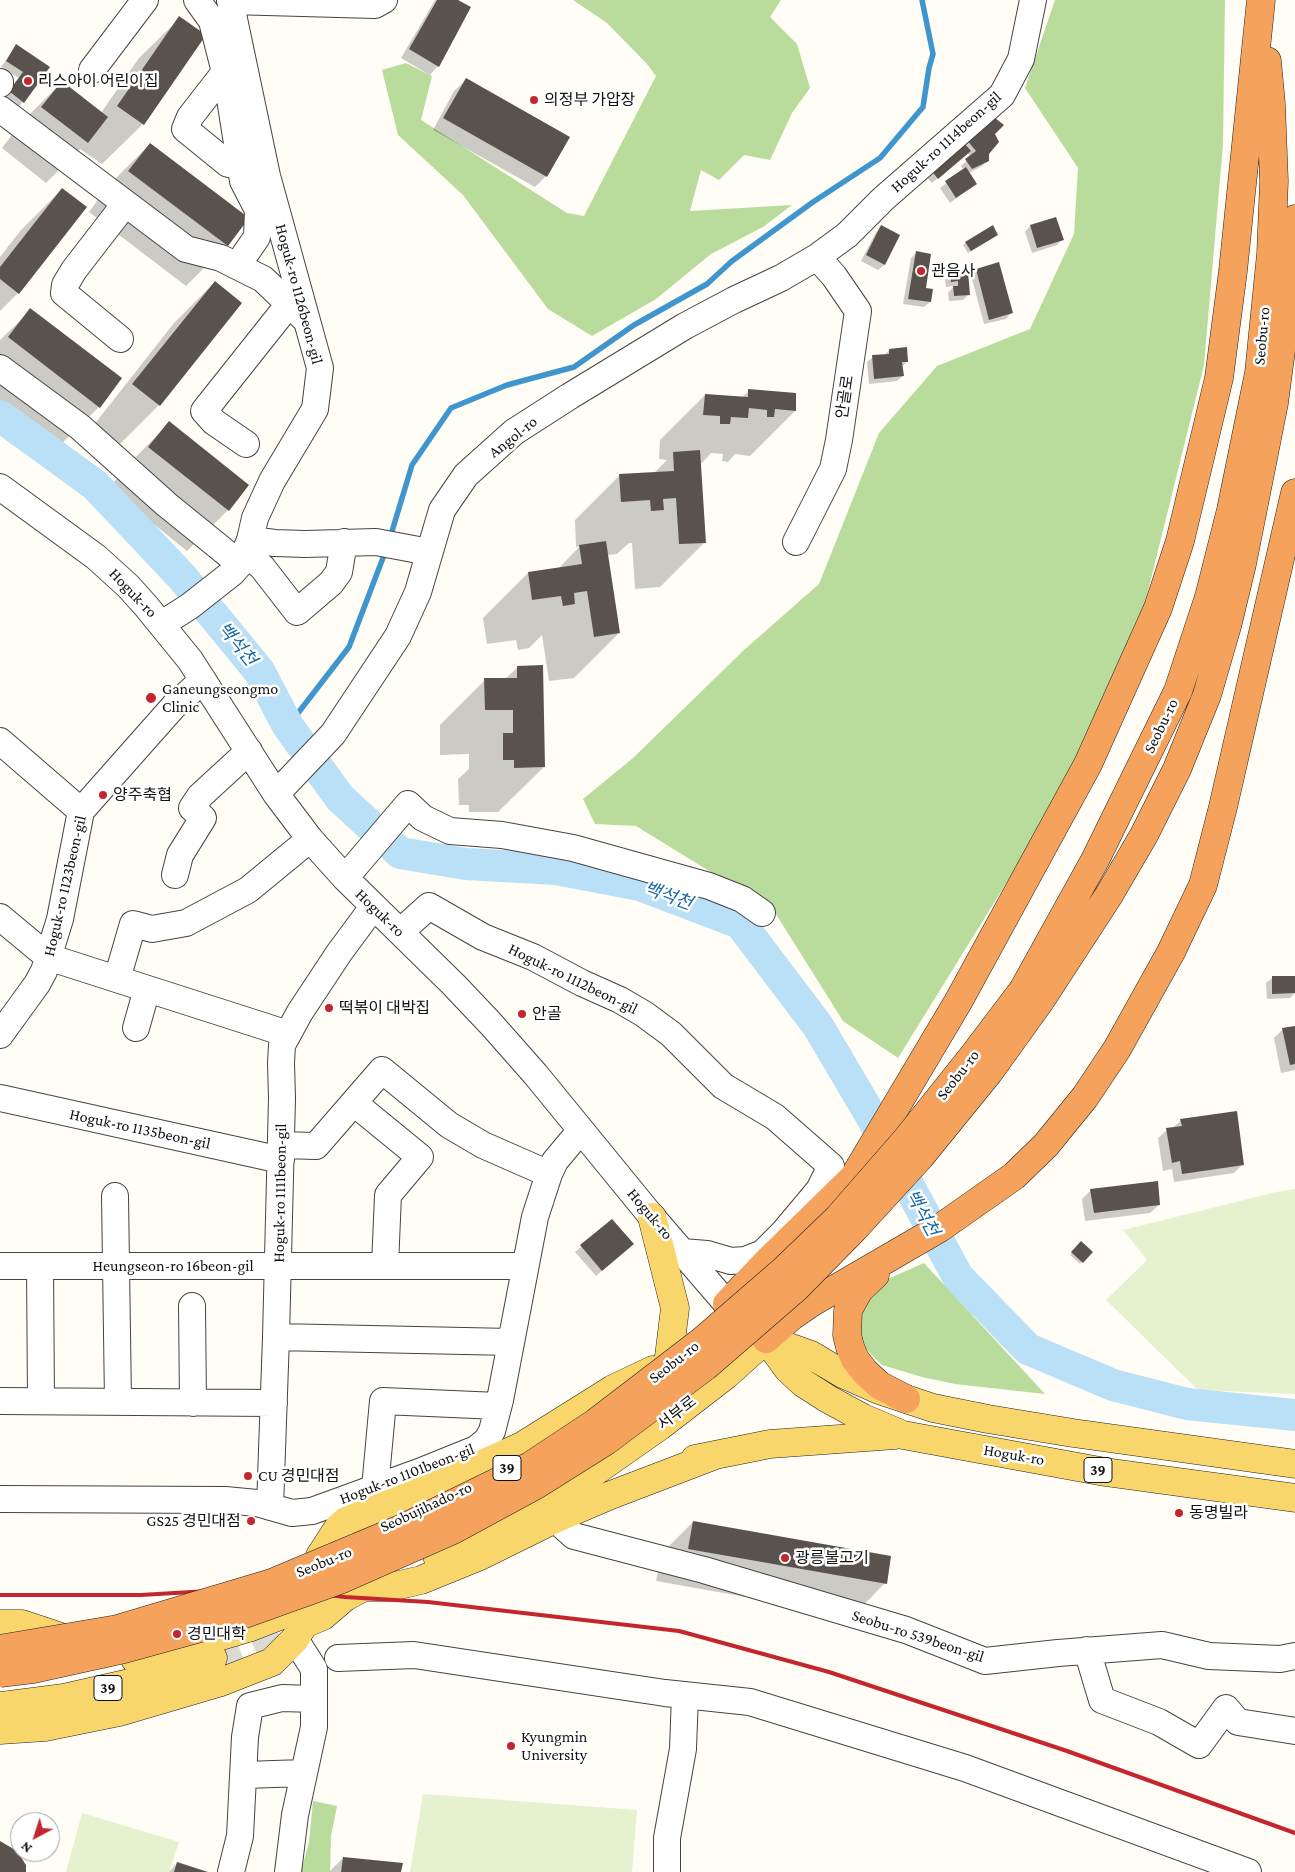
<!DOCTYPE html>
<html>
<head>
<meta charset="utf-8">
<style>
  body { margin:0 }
  #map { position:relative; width:1295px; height:1872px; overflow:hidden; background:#fffdf5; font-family:"Crimson Pro",serif }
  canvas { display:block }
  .north { position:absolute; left:10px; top:1812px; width:50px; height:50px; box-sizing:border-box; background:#fff; border:1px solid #a0a0a0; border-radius:50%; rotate:220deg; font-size:14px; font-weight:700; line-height:20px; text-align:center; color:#111 }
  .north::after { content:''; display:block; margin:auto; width:18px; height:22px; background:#c4262e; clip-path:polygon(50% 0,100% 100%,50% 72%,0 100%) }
</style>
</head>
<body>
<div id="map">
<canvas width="1295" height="1872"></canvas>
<div class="north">N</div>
</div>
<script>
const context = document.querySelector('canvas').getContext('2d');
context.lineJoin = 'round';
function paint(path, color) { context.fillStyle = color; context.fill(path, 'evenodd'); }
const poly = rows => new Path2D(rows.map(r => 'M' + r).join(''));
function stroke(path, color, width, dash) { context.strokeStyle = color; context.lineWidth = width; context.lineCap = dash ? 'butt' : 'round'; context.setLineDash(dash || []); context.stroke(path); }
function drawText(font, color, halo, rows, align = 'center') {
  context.font = font + ' "Crimson Pro","Noto Sans KR",serif'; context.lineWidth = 5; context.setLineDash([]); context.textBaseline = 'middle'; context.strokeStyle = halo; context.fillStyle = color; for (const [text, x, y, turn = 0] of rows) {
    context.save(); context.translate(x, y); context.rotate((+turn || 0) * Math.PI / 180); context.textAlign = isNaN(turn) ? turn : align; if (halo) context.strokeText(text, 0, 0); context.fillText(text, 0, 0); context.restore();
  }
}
paint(poly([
  [573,0,781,0,770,17,797,44,810,88,792,113,770,160,744,155,719,180,701,170,690,211,792,205,763,227,711,254,656,299,592,336,548,309,463,195,398,135,382,70,406,63,432,76,421,120,567,213,584,216,656,76,647,64,607,23],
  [1055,0,1225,0,1223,144,1204,365,1122,696,898,1058,843,1021,774,911,636,826,595,824,583,799,633,758,744,650,819,584,879,433,937,366,1030,329,1074,234,1078,168,1025,88],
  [924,1263,1045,1394,955,1384,922,1377,882,1365,856,1339,867,1288],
  [313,1801,337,1806,331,1836,330,1872,301,1872,309,1842]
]), '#b9dc9c');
paint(poly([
  [1295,1189,1295,1394,1198,1390,1106,1300,1147,1260,1123,1230,1276,1192],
  [423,1794,637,1810,632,1872,410,1872],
  [82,1813,179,1842,169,1872,66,1872]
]), '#e6f2cf');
paint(poly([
  [435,0,456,0,469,8,438,66,430,75,401,58],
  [180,18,143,124,102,164,80,149,46,183,2,148,21,123,62,82,101,113,139,58],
  [17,46,48,68,18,108,4,97,19,78,1,67],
  [466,80,546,176,535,187,433,130,454,91],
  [994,134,988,153,988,160,982,166,969,173,976,183,950,203,940,188,964,170,961,166,971,157,967,153,932,183,926,177,967,140],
  [150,144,247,218,227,245,186,286,89,212,109,185],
  [62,189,18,293,0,311,0,257,21,230],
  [882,226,898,235,884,265,878,270,861,261,876,232],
  [1030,226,1062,239,1057,245,1032,253,1025,232],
  [994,237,968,253,963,245,966,243],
  [916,253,924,289,931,290,930,302,924,307,903,304,911,258],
  [976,270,1011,313,1006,319,984,324,971,275],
  [966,272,968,295,963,300,949,301,948,293,954,286,946,287,945,279,951,274],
  [215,282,241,303,159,405,118,446,93,426,174,323],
  [31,310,99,407,58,447,0,403,0,340],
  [889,350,907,361,902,367,903,376,897,381,869,384,867,362,873,357,884,356],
  [749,391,795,411,750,456,735,454,728,462,722,461,723,454,711,453,702,463,700,463,705,542,660,587,635,589,632,543,629,543,617,554,607,555,619,633,574,678,549,681,542,635,529,648,518,650,516,640,487,644,483,618,528,573,558,569,580,546,576,547,575,520,620,475,654,473,667,460,659,459,660,440,705,395,741,398],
  [169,423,248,485,228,510,187,551,109,488,129,464],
  [518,667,544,767,498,812,469,812,469,805,459,805,458,779,469,769,469,754,440,755,440,725,485,680,505,679],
  [1272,978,1295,993,1290,998,1267,999,1266,983],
  [1295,1027,1295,1070,1281,1073,1274,1038,1282,1030],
  [1181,1120,1243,1164,1234,1173,1174,1182,1172,1169,1163,1171,1158,1138,1167,1130,1172,1129],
  [1091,1190,1159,1205,1150,1213,1085,1221,1082,1199],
  [612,1220,627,1249,596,1276,575,1252],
  [1081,1243,1091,1252,1080,1264,1070,1255],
  [693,1522,885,1583,853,1616,656,1581,661,1554],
  [343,1858,400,1872,329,1872],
  [177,1863,205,1872,169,1872]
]), '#0003');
stroke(poly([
  [390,538,412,465,451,408,507,385,574,367,634,325,707,284,732,261,813,202,880,158,923,107,929,68,933,54,922,0],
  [288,726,349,647,386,550]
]), '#3f96cf', 5.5);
stroke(poly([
  [0,416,95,485,182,577,259,671,288,726,340,798,400,853,466,864,556,869,640,885,740,923,818,1026,871,1116,958,1277,1028,1349,1113,1385,1187,1404,1295,1415]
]), '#b9e0f7', 32);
paint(poly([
  [437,0,458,0,471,7,439,67,409,49],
  [179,16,206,35,144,125,117,106],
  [16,44,50,67,24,103,9,91,23,72,6,61],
  [466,78,570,137,547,177,443,118],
  [62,81,108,117,88,143,41,107],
  [995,118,1004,125,995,134,999,142,989,154,989,161,972,169,965,159,976,151,966,139],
  [150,143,249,218,228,246,128,171],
  [964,143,971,151,938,179,931,170],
  [966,167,977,184,956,198,945,181],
  [62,188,87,207,19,294,0,279,0,267],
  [1056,217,1064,240,1037,248,1030,225],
  [881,225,900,235,885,265,866,255],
  [993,225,998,235,971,251,965,242],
  [916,251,931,254,926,288,933,289,931,302,908,299],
  [999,262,1013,313,989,320,976,269],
  [968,271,970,295,954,296,953,286,958,286,958,281,951,282,950,272],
  [215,281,242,303,160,406,132,384],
  [30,308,122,378,100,408,8,337],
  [907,347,908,362,902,362,904,376,874,379,872,355,889,354,889,349],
  [748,389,796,393,796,411,775,409,774,417,767,417,767,410,749,408,748,418,731,417,730,424,720,424,720,416,703,415,705,394,748,397],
  [169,421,249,485,229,511,148,447],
  [700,450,706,543,679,544,676,498,663,499,664,510,651,511,650,500,621,502,619,474,674,471,673,452],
  [606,541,620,633,594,637,587,591,574,593,575,604,563,606,561,596,532,600,528,572,582,564,579,545],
  [543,665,545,767,514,768,514,760,503,760,503,733,513,733,513,710,485,710,484,678,517,678,517,666],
  [1272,976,1295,976,1295,993,1272,994],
  [1295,1026,1295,1064,1290,1065,1282,1028],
  [1237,1111,1244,1165,1182,1174,1180,1161,1172,1163,1166,1128,1182,1126,1180,1119],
  [1158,1181,1160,1205,1094,1213,1090,1189],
  [612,1219,634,1244,602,1271,580,1245],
  [1081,1241,1093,1252,1083,1263,1071,1252],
  [693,1521,891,1556,887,1584,688,1549],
  [0,1841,17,1851,26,1865,26,1872,0,1872],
  [343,1857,403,1863,401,1872,341,1872],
  [177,1862,208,1872,174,1872]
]), '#5a524d');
stroke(poly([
  [213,1658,287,1626]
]), '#dbdad3', 28, [28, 14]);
const minor = poly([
  [197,0,212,21,227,80,243,181,258,210,257,237,237,266],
  [230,1,375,5,384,0],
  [92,70,145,0],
  [225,72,190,117,185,129,228,164],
  [0,82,0,84],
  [0,109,186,249,221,258,263,279,307,321],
  [120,339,64,293,65,285,74,270,125,204],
  [0,368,80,427,166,504,240,564],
  [246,444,214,422,204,411,289,304],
  [0,487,96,557,128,586,146,606,190,660,276,794,310,839,345,878,454,985,491,1024,536,1075,652,1217,727,1304],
  [250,540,275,543,305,544,376,542,429,552],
  [796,542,833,469,839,440,858,311,834,276,817,257],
  [245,553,262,567,297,612,331,583,339,572,344,542],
  [162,624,190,606,232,573,240,564,250,540,255,518,272,481,315,409,320,368,267,176,230,0],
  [0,741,81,811],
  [276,794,333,734,398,636,418,592,442,510,466,475,514,432,570,396,685,326,734,300,781,278,817,257,847,235,883,199,1002,95,1021,59,1033,0],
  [175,875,180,855,203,818,192,808,200,796,249,751],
  [345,878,408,804,423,818,450,831,502,835,573,848,709,886,742,899,762,913],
  [0,917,48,957,288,1034],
  [400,932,429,906,483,937,533,957,582,983,620,1000,644,1014,671,1034,723,1086,775,1117,831,1166,819,1190,783,1233,763,1253,745,1260,731,1261,707,1254,682,1252],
  [117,979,133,924,152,929,186,923,248,890,310,839],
  [136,1028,147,989],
  [0,1035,37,984,44,971,60,919,81,811,174,706,203,680],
  [0,1098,281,1160],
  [354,1103,420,1157,388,1195,385,1266],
  [281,1145,316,1146,382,1070,449,1125,483,1145,549,1174],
  [115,1196,118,1402],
  [0,1266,525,1266],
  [40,1266,41,1401],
  [192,1306,193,1403],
  [276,1337,511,1342],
  [0,1401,274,1403],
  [375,1488,383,1401,498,1406],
  [0,1499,225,1500,257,1503,292,1513,312,1511,419,1472,476,1449,487,1440,492,1431,500,1400,535,1217,549,1174,555,1161,581,1130],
  [270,1507,276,1337,282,1098,281,1063,282,1045,300,1012,339,953,373,907],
  [555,1519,574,1536,704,1570,906,1630,985,1661,1058,1653,1162,1645,1209,1656,1280,1659,1295,1656],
  [1087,1650,1102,1700,1159,1722,1199,1745,1226,1708,1238,1722,1295,1731],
  [338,1658,414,1655,665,1693,750,1702,965,1768,1248,1872],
  [244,1775,304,1773],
  [231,1872,240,1836,245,1737,250,1706,282,1698,314,1699],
  [288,1872,295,1815,314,1727,314,1669,295,1639],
  [667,1872,667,1838,683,1749,685,1695]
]);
const major = poly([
  [652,1217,675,1308,669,1357],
  [749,1323,766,1339,788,1369,803,1383,828,1399,863,1418,903,1435,1105,1472,1295,1498],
  [766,1339,811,1355,843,1374,879,1390,933,1408,988,1419,1073,1433,1295,1464],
  [695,1459,770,1444,895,1435],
  [437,1556,583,1480,660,1426,726,1375,766,1339],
  [315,1579,320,1556,338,1528,346,1521,432,1487,522,1446,613,1389,653,1370],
  [0,1624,22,1624,58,1636,70,1644],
  [135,1659,180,1648,251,1627,308,1605],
  [0,1706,64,1698,130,1683,213,1658],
  [0,1730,45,1727,119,1712,221,1682,272,1662,295,1639,304,1624,323,1616,345,1597,364,1587,391,1587,421,1580,480,1556,555,1519,611,1495,713,1456]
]);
const highway = poly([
  [1023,990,1095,860,1178,691,1209,597,1231,510,1259,373,1271,254,1274,181,1271,104,1267,61],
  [1040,1001,1109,895,1144,835,1177,769,1207,695,1227,626,1242,564,1274,403,1294,252,1295,219],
  [875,1275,859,1290,848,1310,847,1335,850,1347,855,1359,865,1372,879,1385,906,1399],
  [727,1304,770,1259,854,1177,958,1002,1088,764,1158,608,1180,541,1219,378,1233,271,1261,0],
  [766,1339,792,1316,811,1303,940,1228,1014,1176,1046,1145,1085,1097,1117,1049,1171,952,1203,885,1223,807,1295,493]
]);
stroke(minor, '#444', 28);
stroke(major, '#222', 29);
stroke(highway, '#222', 29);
stroke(minor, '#fff', 26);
stroke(major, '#f9d66b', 28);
stroke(highway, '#f5a25d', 28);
stroke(poly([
  [0,1595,141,1595,242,1589,294,1591,345,1597,428,1602,679,1631,829,1672,1067,1751,1295,1833]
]), '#c4262e', 4);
const highwayBridge = poly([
  [0,1649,118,1629,272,1583,401,1529,530,1466,595,1423,702,1341,784,1270,838,1218,906,1140,973,1056,1023,990],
  [0,1673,33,1669,124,1649,222,1622,342,1579,453,1530,536,1485,606,1441,706,1366,796,1288,854,1229,920,1157,989,1072,1040,1001]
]);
stroke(highwayBridge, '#222', 29, []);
stroke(highwayBridge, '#f5a25d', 28);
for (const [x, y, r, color] of [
  [28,81,5,"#c4262e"],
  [534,100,5,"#c4262e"],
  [921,271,5,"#c4262e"],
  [151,698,6,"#c4262e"],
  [103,795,5,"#c4262e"],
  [329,1008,5,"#c4262e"],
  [522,1014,5,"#c4262e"],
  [248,1476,5,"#c4262e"],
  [1179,1513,5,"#c4262e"],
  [251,1521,5,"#c4262e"],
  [785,1558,5,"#c4262e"],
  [177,1634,5,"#c4262e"],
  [511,1746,5,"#c4262e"]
]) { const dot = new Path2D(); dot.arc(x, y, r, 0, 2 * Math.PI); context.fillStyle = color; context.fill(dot); stroke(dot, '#fff', 2); }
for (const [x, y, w] of [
  [507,1468,28],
  [1098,1470,28],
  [108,1688,28]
]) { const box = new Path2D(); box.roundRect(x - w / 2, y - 12.5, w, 25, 4); context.fillStyle = '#fff'; context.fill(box); stroke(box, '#111', 1); }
drawText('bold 15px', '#111', null, [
  ["39",507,1468],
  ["39",1098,1470],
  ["39",108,1688]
]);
drawText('16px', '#111', '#fff', [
  ["리스아이 어린이집",38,81],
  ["의정부 가압장",544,100],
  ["관음사",931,271],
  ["Ganeungseongmo",162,689],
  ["Clinic",162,707],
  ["양주축협",113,795],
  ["떡볶이 대박집",339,1008],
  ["안골",532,1014],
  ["CU 경민대점",258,1476],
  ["동명빌라",1189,1513],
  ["GS25 경민대점",241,1521,"right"],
  ["광릉불고기",795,1558],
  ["경민대학",187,1634],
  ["Kyungmin",521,1737],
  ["University",521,1755]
], 'left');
drawText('16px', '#111', '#fff', [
  ["Hoguk-ro 1114beon-gil",946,142,-42],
  ["Hoguk-ro 1126beon-gil",299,294,75],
  ["Seobu-ro",1262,336,-85],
  ["안골로",845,397,-82],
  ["Angol-ro",513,437,-38],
  ["Hoguk-ro",133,593,46],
  ["Seobu-ro",1161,726,-64],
  ["Hoguk-ro 1123beon-gil",65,886,-77],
  ["Hoguk-ro",380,913,44],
  ["Hoguk-ro 1112beon-gil",573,979,26],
  ["Seobu-ro",958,1075,-52],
  ["Hoguk-ro 1135beon-gil",140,1129,12],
  ["Hoguk-ro 1111beon-gil",280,1193,-89],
  ["Hoguk-ro",650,1214,50],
  ["Heungseon-ro 16beon-gil",173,1266],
  ["Seobu-ro",674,1362,-38],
  ["서부로",677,1413,-38],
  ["Hoguk-ro",1014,1455,10],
  ["Hoguk-ro 1101beon-gil",407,1474,-21],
  ["Seobujihado-ro",426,1507,-25],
  ["Seobu-ro",324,1562,-22],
  ["Seobu-ro 539beon-gil",918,1636,18]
]);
drawText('italic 18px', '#1768a6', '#fff', [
  ["백석천",237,644,51],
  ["백석천",668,896,20],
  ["백석천",922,1213,61]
]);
</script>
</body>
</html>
